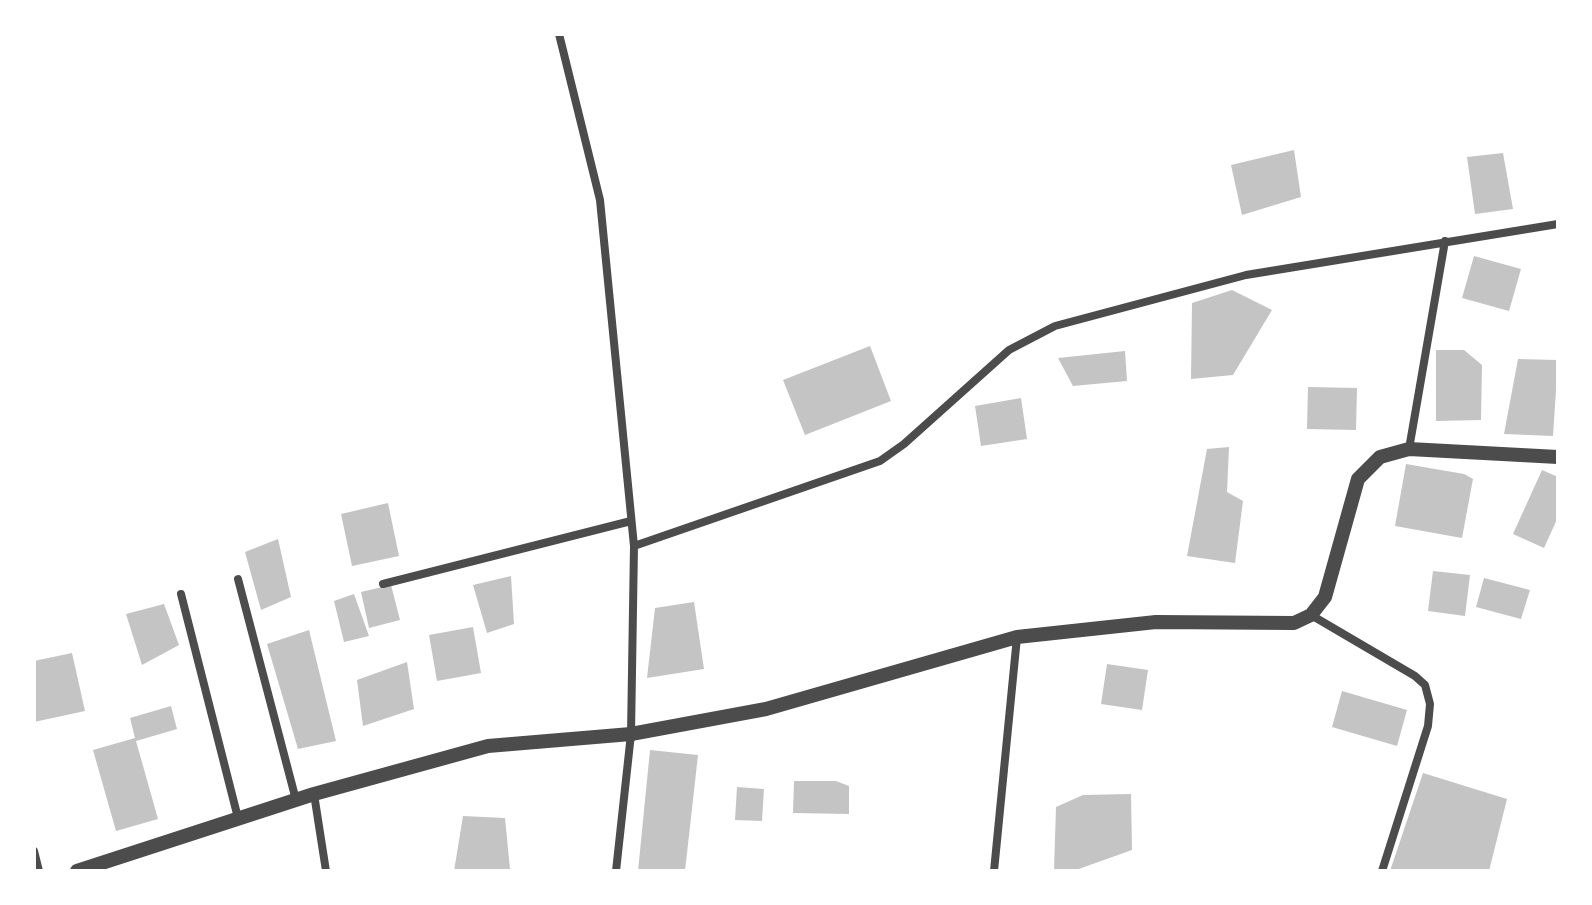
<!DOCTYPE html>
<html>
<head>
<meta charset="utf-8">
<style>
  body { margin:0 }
  #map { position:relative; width:1592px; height:905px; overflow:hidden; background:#fff; font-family:"Libre Baskerville",serif }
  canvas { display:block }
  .frame { position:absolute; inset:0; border:36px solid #fff; pointer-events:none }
</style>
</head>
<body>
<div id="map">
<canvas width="1592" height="905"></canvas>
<div class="frame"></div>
</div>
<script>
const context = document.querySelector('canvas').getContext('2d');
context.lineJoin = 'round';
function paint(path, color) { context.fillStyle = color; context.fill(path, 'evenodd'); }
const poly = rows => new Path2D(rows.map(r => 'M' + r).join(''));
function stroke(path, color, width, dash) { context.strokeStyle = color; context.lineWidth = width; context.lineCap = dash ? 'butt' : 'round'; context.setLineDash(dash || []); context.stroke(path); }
paint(poly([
  [1294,150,1301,197,1242,215,1231,165],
  [1503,153,1513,209,1475,214,1467,157],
  [1474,256,1521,269,1509,311,1462,298],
  [1232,290,1272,310,1233,375,1191,379,1192,303],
  [870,346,891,401,805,435,783,380],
  [1436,350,1464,350,1482,365,1481,420,1436,421],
  [1125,351,1127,381,1073,386,1058,358],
  [1518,359,1558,360,1553,436,1504,434],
  [1308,387,1357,388,1356,430,1307,429],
  [1021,398,1027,439,981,446,975,406],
  [1229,447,1227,492,1243,501,1235,563,1187,556,1207,449],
  [1406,464,1464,474,1473,479,1462,538,1395,526],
  [1542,470,1558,477,1558,517,1544,548,1513,534],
  [388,503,399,556,352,566,341,514],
  [278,539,291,597,261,610,245,552],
  [1433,571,1470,575,1465,616,1428,611],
  [511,576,514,624,487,633,473,585],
  [1484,578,1530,590,1521,619,1476,607],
  [391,585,400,620,369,628,361,592],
  [354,594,369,636,344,642,334,601],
  [694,602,704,669,647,678,655,608],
  [164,604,179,645,142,665,126,614],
  [473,627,481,673,437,681,429,635],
  [309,630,336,741,298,749,267,644],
  [72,653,85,711,34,722,34,661],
  [407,662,414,709,363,726,357,680],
  [1107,664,1148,670,1142,710,1101,704],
  [1342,691,1407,710,1397,746,1332,727],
  [171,706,177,729,136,741,158,819,116,831,93,750,135,738,130,718],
  [650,750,698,755,685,871,638,871],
  [1423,773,1507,799,1489,871,1390,871],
  [794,781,836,781,849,786,849,814,793,813],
  [737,787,764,789,762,821,735,820],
  [1131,794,1132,850,1073,871,1054,871,1056,807,1083,795],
  [463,816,505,818,510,869,454,871]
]), '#c4c4c4');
stroke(poly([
  [559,34,600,200,634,546,631,734,616,871],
  [1409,449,1445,241],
  [634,546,880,461,904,444,1009,350,1055,326,1246,275,1558,224],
  [238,579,296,800],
  [383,584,631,521],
  [181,594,238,818],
  [1311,615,1415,676,1425,685,1430,704,1428,726,1382,871],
  [314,794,326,871],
  [34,851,39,871],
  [994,871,1017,637]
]), '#4c4c4c', 8);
stroke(poly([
  [77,871,314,794,488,746,631,734,766,709,1017,637,1156,622,1294,623,1311,615,1325,597,1358,479,1380,457,1409,449,1558,457]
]), '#4c4c4c', 14);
</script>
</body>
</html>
